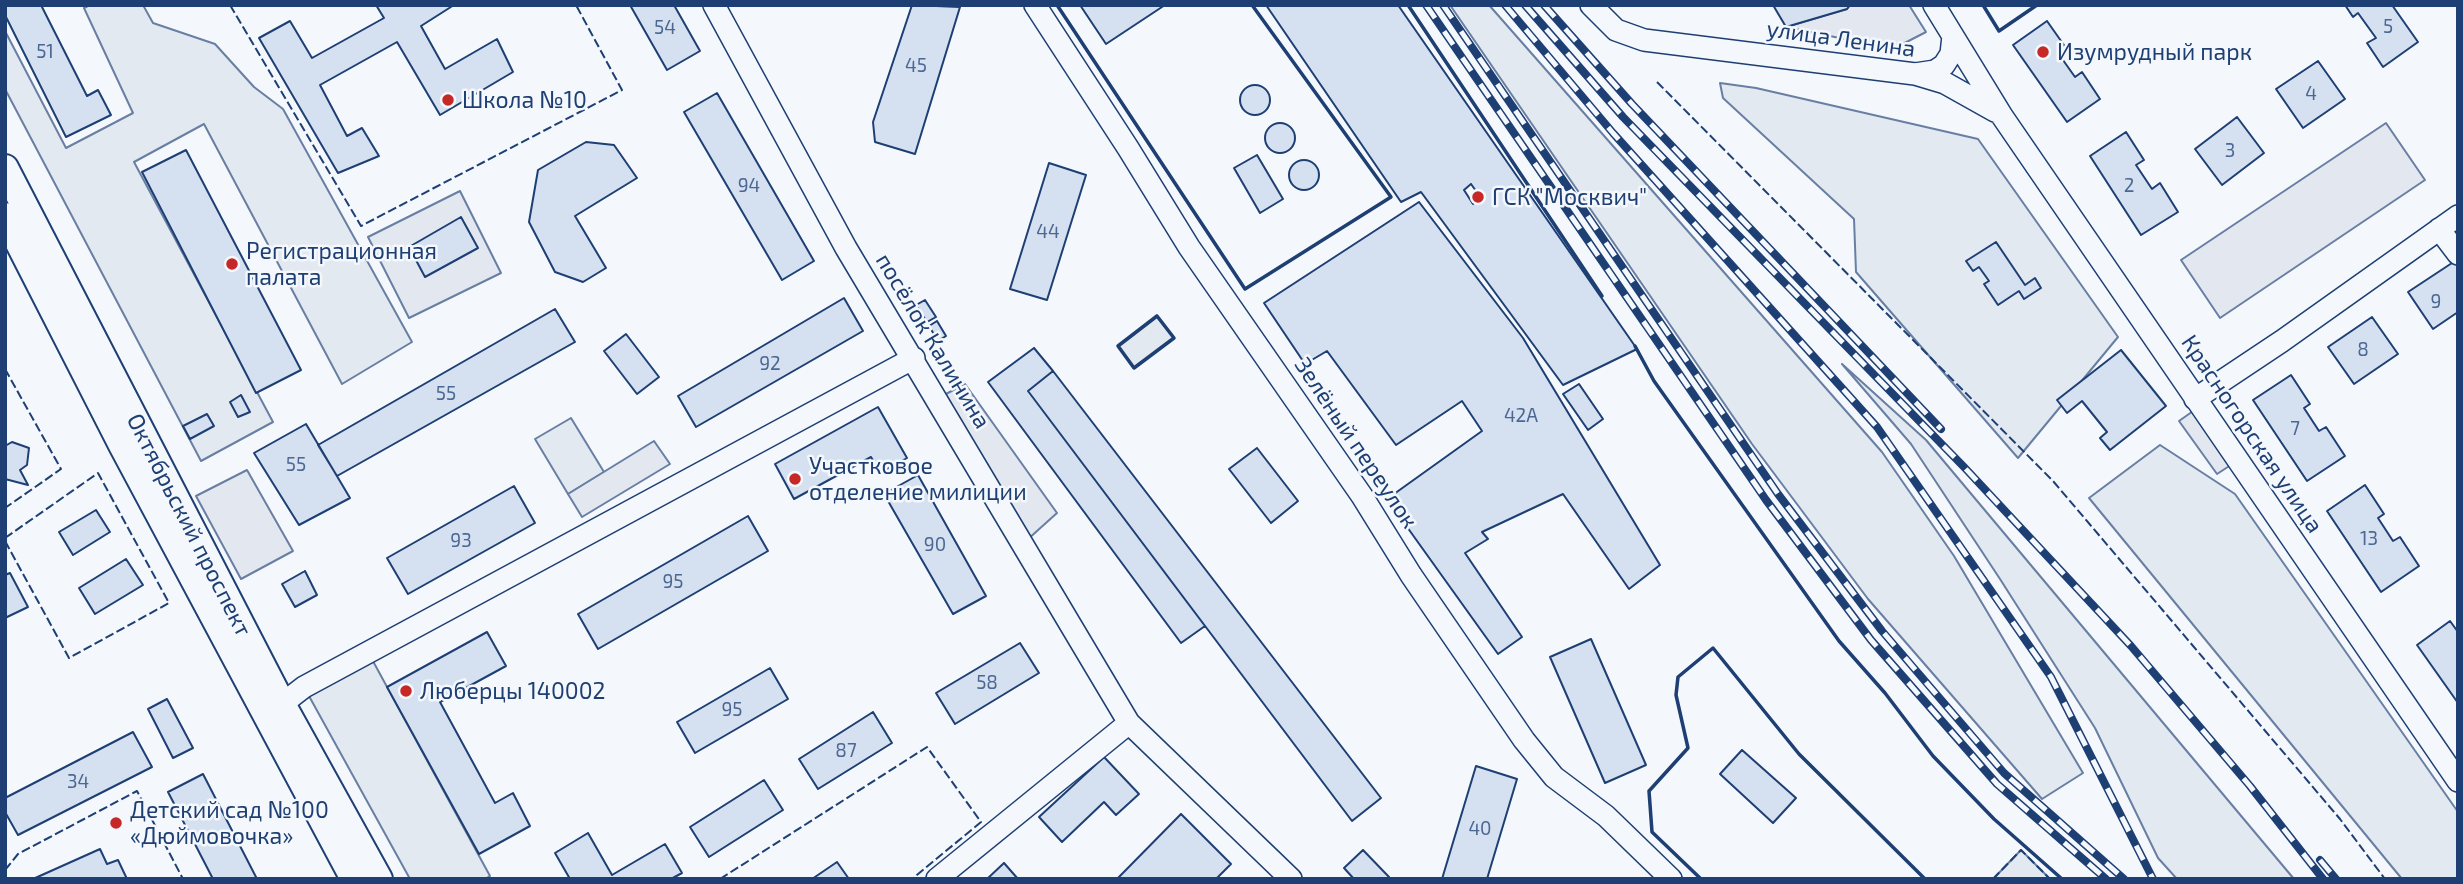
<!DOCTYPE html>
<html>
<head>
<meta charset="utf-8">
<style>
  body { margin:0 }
  #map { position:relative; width:2463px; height:884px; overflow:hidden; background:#f4f7fb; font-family:"Exo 2",sans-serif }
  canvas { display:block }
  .frame { position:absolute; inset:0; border:7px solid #1d3f73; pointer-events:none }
</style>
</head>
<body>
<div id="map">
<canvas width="2463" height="884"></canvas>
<div class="frame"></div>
</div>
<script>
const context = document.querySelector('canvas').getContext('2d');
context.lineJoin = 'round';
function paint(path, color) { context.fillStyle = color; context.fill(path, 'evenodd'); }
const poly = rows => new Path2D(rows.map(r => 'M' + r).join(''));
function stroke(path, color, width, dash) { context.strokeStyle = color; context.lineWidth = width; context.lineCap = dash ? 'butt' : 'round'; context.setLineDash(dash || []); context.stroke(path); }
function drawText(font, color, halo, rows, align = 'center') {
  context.font = font + ' "Exo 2",sans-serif'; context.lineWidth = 5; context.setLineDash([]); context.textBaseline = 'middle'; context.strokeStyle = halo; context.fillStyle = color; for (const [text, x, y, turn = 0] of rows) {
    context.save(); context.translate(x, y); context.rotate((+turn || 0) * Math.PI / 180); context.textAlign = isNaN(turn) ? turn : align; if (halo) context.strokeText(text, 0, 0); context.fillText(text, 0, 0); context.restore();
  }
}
const green = poly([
  [90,5,143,5,153,23,215,44,254,87,283,109,412,342,342,384,204,124,134,162,273,422,201,461,5,89,5,31,66,148,133,113,84,8,90,5],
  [1450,5,1489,5,1882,452,1954,556,2083,773,2042,799,1868,599,1752,444,1450,5],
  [1720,83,1756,88,1978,139,2118,337,2018,458,1856,272,1854,219,1723,98,1720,83],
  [1157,316,1174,338,1134,368,1118,346,1157,316],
  [1842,364,1926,440,2294,879,2177,879,2158,858,2095,728,2000,579,1911,444,1842,364],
  [571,418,604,472,568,494,535,439,571,418],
  [2160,445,2235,494,2458,812,2458,879,2402,879,2089,498,2160,445],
  [368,652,490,876,485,879,410,879,304,687,368,652],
  [2021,850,2050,879,1993,879,2021,850]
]);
paint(green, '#e3e9f0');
stroke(green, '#687fa3', 2);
const parking = poly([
  [1850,5,1909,5,1926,32,1893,49,1786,27,1847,9,1850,5],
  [2386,123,2425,180,2220,318,2181,260,2386,123],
  [460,191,501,273,409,318,368,237,460,191],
  [965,384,1057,513,1027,540,944,395,965,384],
  [2196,409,2234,463,2217,474,2179,421,2196,409],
  [654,441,670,464,582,517,568,494,654,441],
  [247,470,293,551,241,579,196,496,247,470]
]);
paint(parking, '#e3e8f0');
stroke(parking, '#687fa3', 2);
const building = poly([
  [5,5,41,5,87,96,98,90,111,115,66,137,5,15,5,5],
  [376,5,454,5,421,26,445,69,497,39,513,72,440,115,397,42,320,85,347,136,362,128,379,156,338,173,259,38,290,21,312,58,384,18,376,5],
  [630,5,674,5,700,51,667,70,630,5],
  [912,5,960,7,915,154,875,142,873,122,912,5],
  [1080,5,1165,5,1106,44,1080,5],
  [1266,5,1398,5,1637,349,1563,385,1421,192,1401,202,1266,5],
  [1773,5,1850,5,1847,9,1786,27,1773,5],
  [2345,5,2392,5,2418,42,2383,67,2367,43,2376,38,2358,13,2353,17,2345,5],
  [2047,21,2066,48,2058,53,2075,77,2082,72,2100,99,2067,122,2013,45,2047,21],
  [2318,61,2345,99,2303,128,2276,89,2318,61],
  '1240 100a15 15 0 1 1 30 0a15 15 0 1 1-30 0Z',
  [717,93,814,261,782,280,684,112,717,93],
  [2237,117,2264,153,2222,185,2195,149,2237,117],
  '1265 138a15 15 0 1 1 30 0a15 15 0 1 1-30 0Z',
  [2126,132,2144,160,2136,165,2152,189,2160,183,2178,212,2141,235,2090,156,2126,132],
  [586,142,614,145,637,178,575,216,606,268,583,282,555,272,529,222,538,170,586,142],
  [186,150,301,370,256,393,142,172,186,150],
  [1257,155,1283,199,1260,213,1234,168,1257,155],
  '1289 175a15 15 0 1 1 30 0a15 15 0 1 1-30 0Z',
  [1049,163,1086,175,1047,300,1010,289,1049,163],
  [1471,184,1481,198,1473,204,1464,190,1471,184],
  [1419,202,1523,338,1660,565,1629,589,1563,494,1482,532,1488,539,1465,553,1522,637,1498,654,1387,499,1482,431,1462,401,1396,445,1327,351,1305,364,1264,303,1419,202],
  [461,217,478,248,425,277,409,247,461,217],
  [1996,242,2025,285,2035,278,2041,288,2024,299,2019,291,1998,305,1984,284,1989,281,1979,267,1973,271,1966,261,1996,242],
  [2455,261,2458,266,2458,312,2433,329,2408,292,2455,261],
  [844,298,863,331,696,427,678,396,844,298],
  [925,300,936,317,927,322,916,305,925,300],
  [555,309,575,342,337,476,318,445,555,309],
  [2372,317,2398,354,2354,384,2328,347,2372,317],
  [937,321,946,336,938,341,929,326,937,321],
  [626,334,659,377,637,394,604,351,626,334],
  [1034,348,1053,371,1028,391,1205,626,1181,643,988,382,1034,348],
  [2121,350,2166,406,2110,450,2100,438,2107,432,2082,401,2067,413,2057,400,2121,350],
  [1053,371,1381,798,1352,821,1028,391,1053,371],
  [2291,375,2310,404,2304,408,2319,431,2326,427,2345,456,2307,481,2253,400,2291,375],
  [1579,384,1603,419,1588,430,1563,394,1579,384],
  [241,395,250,412,238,417,230,402,241,395],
  [878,407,907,458,880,473,871,457,794,499,775,464,878,407],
  [207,414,214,426,190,439,183,426,207,414],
  [306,424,350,498,299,525,254,453,306,424],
  [12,442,29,448,27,465,20,470,28,485,5,479,5,446,12,442],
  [1257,448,1298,501,1271,523,1229,469,1257,448],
  [918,475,986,596,953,614,884,494,918,475],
  [2365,485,2384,514,2378,518,2393,541,2400,537,2419,566,2381,592,2327,511,2365,485],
  [514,486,535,523,408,594,387,558,514,486],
  [96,510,110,532,73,555,59,532,96,510],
  [748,516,768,551,598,649,578,614,748,516],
  [126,559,143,585,95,614,79,588,126,559],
  [305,571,317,595,295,607,282,584,305,571],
  [10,573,28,607,5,618,5,575,10,573],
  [2450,621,2458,632,2458,703,2417,645,2450,621],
  [487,632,506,666,440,702,495,803,513,793,530,826,479,854,387,687,487,632],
  [1591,639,1646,765,1605,783,1550,657,1591,639],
  [1020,643,1039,673,955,724,936,693,1020,643],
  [770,668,788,699,695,753,677,722,770,668],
  [167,699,193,748,173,758,148,709,167,699],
  [873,712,892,743,818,789,799,759,873,712],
  [133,732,152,767,18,835,5,812,5,798,133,732],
  [1742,750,1796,798,1773,823,1720,774,1742,750],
  [1104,757,1139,794,1116,815,1104,802,1062,842,1039,817,1104,757],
  [1476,766,1517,779,1487,879,1442,879,1476,766],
  [203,774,257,879,213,879,168,792,203,774],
  [764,780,783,810,709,857,690,827,764,780],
  [1181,814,1231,864,1216,879,1117,879,1181,814],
  [588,833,612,875,665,844,682,873,671,879,570,879,555,853,588,833],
  [100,849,107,864,118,860,127,879,33,879,100,849],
  [1363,850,1389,877,1386,879,1354,879,1344,868,1363,850],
  [837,862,849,879,812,879,837,862],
  [1004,863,1018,879,987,879,1004,863]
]);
paint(building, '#d5e0f0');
stroke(building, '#1d3f73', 2);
const minor = poly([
  [714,5,846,248,1129,723,1291,879],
  [1035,5,1128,148,1189,247,1362,496,1411,575,1524,740,1554,777,1606,816,1671,879],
  [1591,5,1616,30,1644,40,1915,74,1945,83,1995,111],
  [1934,5,2002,116,2458,781],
  [1915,74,1935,71,1944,65,1951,54,1953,36],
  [2439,229,2458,254],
  [2195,399,2282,341,2458,216],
  [282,704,304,687,914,358],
  [937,879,1129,723]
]);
const major = poly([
  [5,168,282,704,379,879],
  [5,216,122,445,354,879]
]);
stroke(minor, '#1d3f73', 24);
stroke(major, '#1d3f73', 30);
stroke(minor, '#f4f7fb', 21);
stroke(major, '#f4f7fb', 26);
const rail = poly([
  [1426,5,1766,500,1871,640,1997,784,2106,879],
  [1443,5,1778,494,1882,631,2004,773,2124,879],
  [1505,5,1613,133,1877,427,2051,677,2153,879],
  [1525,5,1623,117,1964,467,2131,646,2250,786,2323,879],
  [1544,5,1632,104,1941,429],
  [2320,860,2336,879]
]);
stroke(rail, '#1d3f73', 8);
stroke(rail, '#f4f7fb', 5, [16]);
stroke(poly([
  [230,5,361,226,622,90,576,5],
  [1657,82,2053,481,2340,819,2385,879],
  [5,369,61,469,5,508],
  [5,538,98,473,169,603,69,658,5,541],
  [5,870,18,854,137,791,183,879],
  [720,879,927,747,981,822,912,879],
  [1993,879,2021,850,2050,879]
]), '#1d3f73', 2, [9, 3.5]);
stroke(poly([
  [1057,5,1245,289,1391,197,1252,5],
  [1408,5,1602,296],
  [1983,5,1999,31,2037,5],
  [1157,316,1174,338,1134,368,1118,346,1157,316],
  [1635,346,1654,381,1839,641,1885,693,1933,756,1994,819,2062,879],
  [1701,879,1652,832,1649,791,1688,748,1676,695,1678,677,1713,648,1799,754,1925,879]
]), '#1d3f73', 3.5);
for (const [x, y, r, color] of [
  [2043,52,7,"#c62828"],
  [448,100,7,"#c62828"],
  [1478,197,7,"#c62828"],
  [232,264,7,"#c62828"],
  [795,479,7,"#c62828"],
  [406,691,7,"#c62828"],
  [116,823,7,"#c62828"]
]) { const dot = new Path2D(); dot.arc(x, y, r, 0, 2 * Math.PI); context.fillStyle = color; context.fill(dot); stroke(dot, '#f4f7fb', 2.5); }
drawText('19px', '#4b6792', null, [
  ["5",2388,27],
  ["54",665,28],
  ["51",45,52],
  ["45",916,66],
  ["4",2311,94],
  ["3",2230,151],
  ["94",749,186],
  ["2",2129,186],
  ["44",1048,232],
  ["9",2436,302],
  ["8",2363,350],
  ["92",770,364],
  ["55",446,394],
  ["42А",1521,416],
  ["7",2295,429],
  ["55",296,465],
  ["13",2369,539],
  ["93",461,541],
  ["90",935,545],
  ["95",673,582],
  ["58",987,683],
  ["95",732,710],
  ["87",846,751],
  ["34",78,782],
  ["40",1480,829]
]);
drawText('23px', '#1d3f73', '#f4f7fb', [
  ["улица Ленина",1841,39,8],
  ["посёлок Калинина",933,341,59],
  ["Красногорская улица",2252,434,56],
  ["Зелёный переулок",1356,443,56],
  ["Октябрьский проспект",189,525,63]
]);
drawText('23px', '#1d3f73', '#f4f7fb', [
  ["Изумрудный парк",2057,52],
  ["Школа №10",462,100],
  ["ГСК \"Москвич\"",1492,197],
  ["Регистрационная",246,251],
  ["палата",246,277],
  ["Участковое",809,466],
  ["отделение милиции",809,492],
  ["Люберцы 140002",420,691],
  ["Детский сад №100",130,810],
  ["«Дюймовочка»",130,836]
], 'left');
</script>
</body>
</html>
